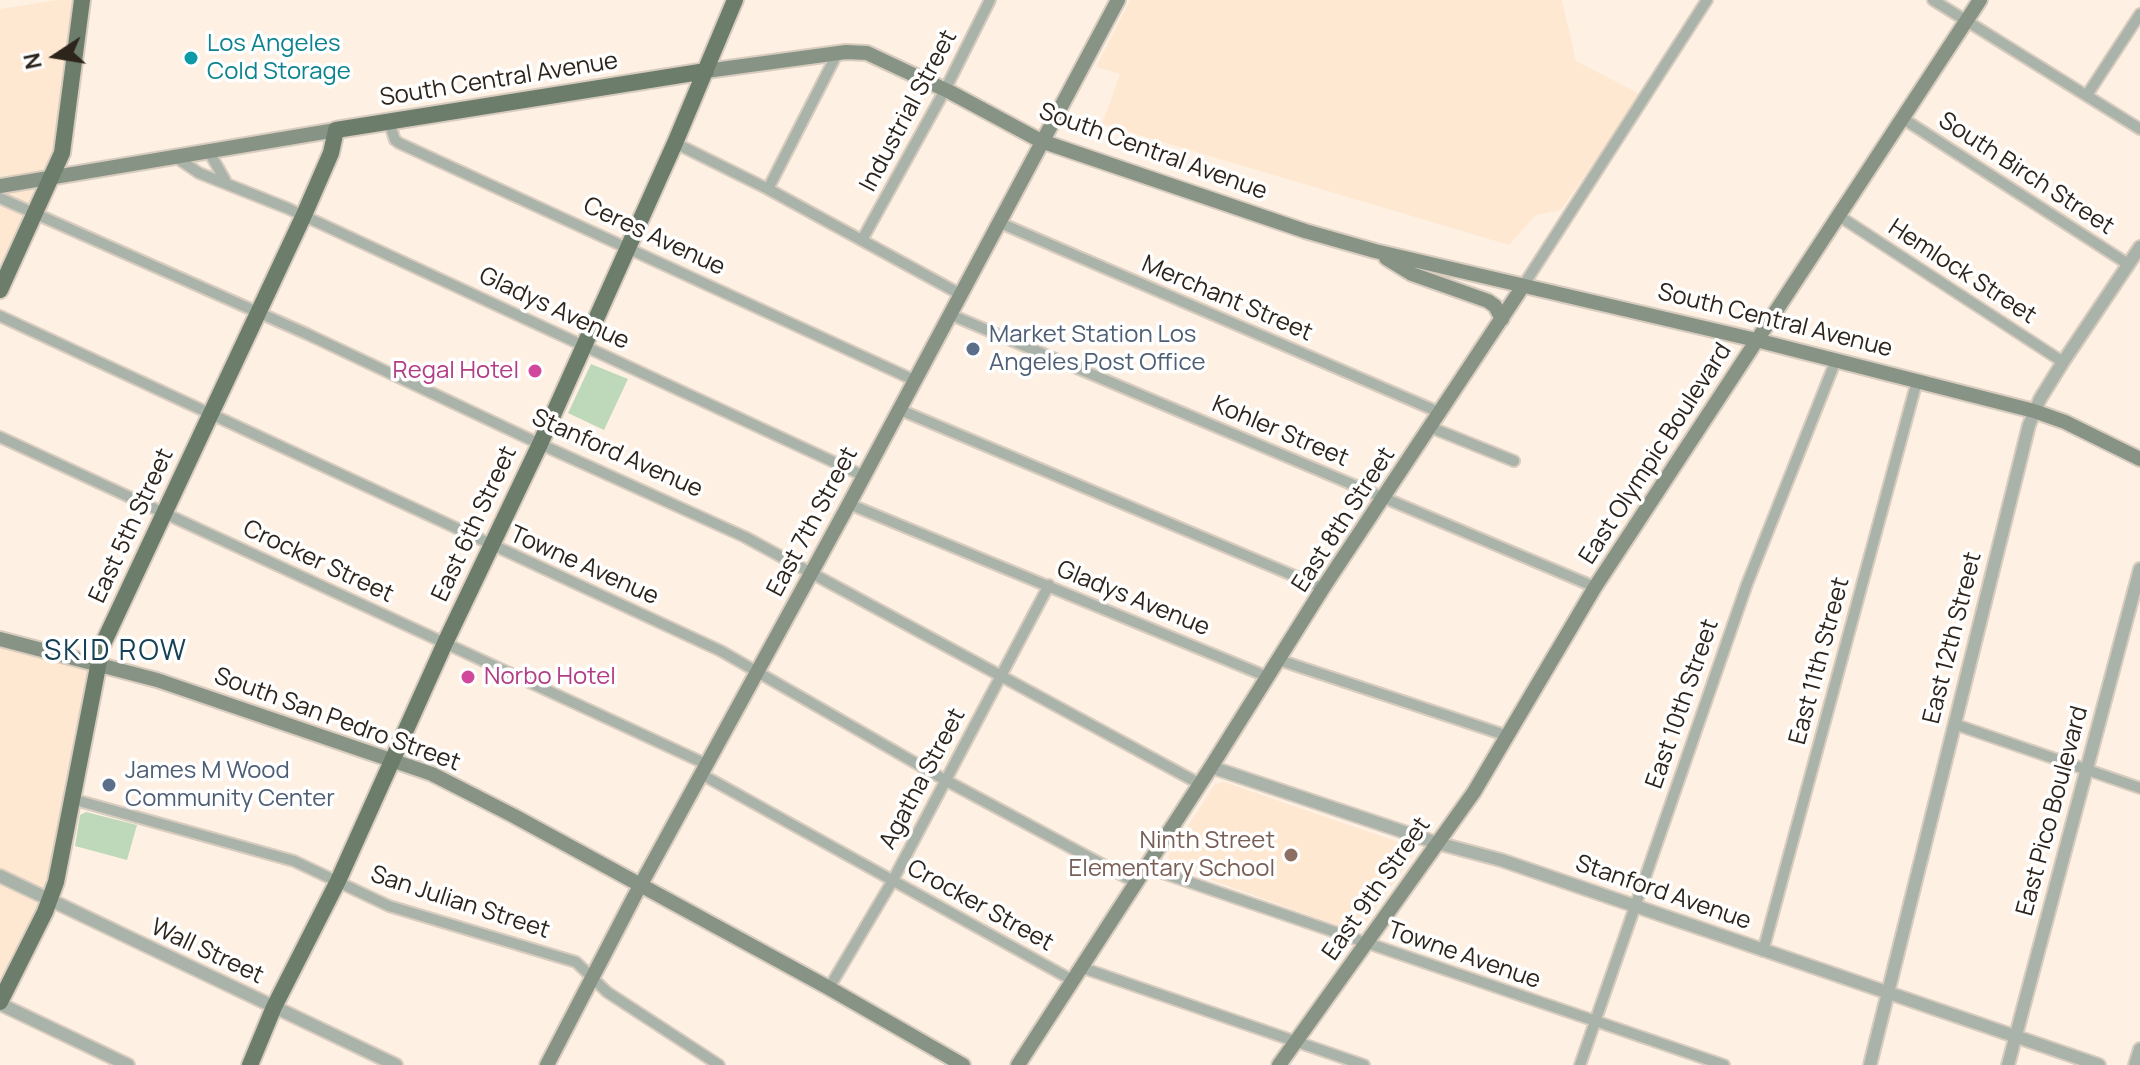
<!DOCTYPE html>
<html>
<head>
<meta charset="utf-8">
<style>
  body { margin:0 }
  #map { position:relative; width:2140px; height:1065px; overflow:hidden; background:#fef1e3; font-family:Manrope,sans-serif }
  canvas { display:block }
  .north { position:absolute; left:16px; top:16px; width:80px; height:80px; -webkit-text-stroke:6px #fff; paint-order:stroke; rotate:258deg; font-size:22px; font-weight:700; line-height:32px; text-align:center; color:#2d241c }
  .north::after { content:''; display:block; margin:auto; width:28px; height:36px; background:#2d241c; clip-path:polygon(50% 0,100% 100%,50% 72%,0 100%) }
</style>
</head>
<body>
<div id="map">
<canvas width="2140" height="1065"></canvas>
<div class="north">N</div>
</div>
<script>
const context = document.querySelector('canvas').getContext('2d');
context.lineJoin = 'round';
function paint(path, color) { context.fillStyle = color; context.fill(path, 'evenodd'); }
const poly = rows => new Path2D(rows.map(r => 'M' + r).join(''));
function stroke(path, color, width, dash) { context.strokeStyle = color; context.lineWidth = width; context.lineCap = dash ? 'butt' : 'round'; context.setLineDash(dash || []); context.stroke(path); }
function drawText(font, color, halo, rows, align = 'center') {
  context.font = font + ' Manrope,sans-serif'; context.lineWidth = 7; context.setLineDash([]); context.textBaseline = 'middle'; context.strokeStyle = halo; context.fillStyle = color; for (const [text, x, y, turn = 0] of rows) {
    context.save(); context.translate(x, y); context.rotate((+turn || 0) * Math.PI / 180); context.textAlign = isNaN(turn) ? turn : align; if (halo) context.strokeText(text, 0, 0); context.fillText(text, 0, 0); context.restore();
  }
}
paint(poly([
  [58,0,76,0,59,138,0,270,0,9],
  [1130,0,1562,0,1576,61,1642,95,1561,210,1536,215,1509,245,1102,124,1120,74,1096,67],
  [0,634,93,655,50,881,0,983],
  [1224,782,1401,843,1415,853,1358,933,1170,865,1168,857,1215,784]
]), '#fee8d1');
paint(poly([
  [591,364,628,379,604,430,568,413],
  [86,812,137,825,127,860,75,846,80,815]
]), '#bed9b9');
const minor = poly([
  [1933,0,2140,129],
  [2087,95,2140,14],
  [1902,118,2128,264],
  [389,122,395,140,399,143,914,380],
  [675,143,768,189,960,294],
  [208,150,225,180],
  [174,156,199,173,287,208,864,476],
  [768,189,837,54],
  [0,198,307,334,540,444,745,537,1200,784],
  [1839,216,2063,362],
  [998,222,1441,413],
  [862,240,945,90,990,0],
  [1523,286,1707,0],
  [949,314,1595,587],
  [0,316,721,651,945,780,1135,882],
  [898,409,1323,588],
  [1432,428,1514,461],
  [0,437,706,764],
  [849,504,1268,677],
  [1279,660,1508,736],
  [1954,724,2140,788],
  [701,774,1072,980],
  [72,799,294,861,389,906,576,962,607,992,719,1065],
  [1145,867,1724,1065],
  [1763,951,1917,381],
  [1080,967,1364,1065],
  [829,988,893,880,1049,585],
  [1580,1065,1747,584,1836,360]
]);
const tertiary = poly([
  [1211,767,1437,843,1501,860,2099,1065],
  [0,876,396,1065],
  [0,1004,128,1065],
  [1870,1065,2029,425,2040,399,2063,362,2140,247],
  [2008,1065,2140,569],
  [2135,1065,2140,1049]
]);
const secondary = poly([
  [706,71,846,52,867,53,950,92,1041,141,1305,231,1375,251,1756,340,2034,411,2065,422,2140,459],
  [0,186,336,130],
  [1386,258,1412,274,1488,301,1495,306,1502,319],
  [0,639,157,680,432,774,514,816,829,988,963,1065],
  [547,1065,634,897,849,504,1118,0],
  [1018,1065,1211,767,1323,588,1523,286],
  [1279,1065,1474,792,1595,587,1980,0]
]);
const primary = poly([
  [0,290,62,153,82,0],
  [0,1002,45,912,56,882,102,646,304,215,331,153,336,130,706,71],
  [250,1065,274,1007,338,881,445,643,540,444,675,143,735,0]
]);
stroke(minor, '#d8ccbf', 14);
stroke(tertiary, '#d8ccbf', 16);
stroke(secondary, '#d8ccbf', 18);
stroke(primary, '#d8ccbf', 20);
stroke(minor, '#aab3a9', 10);
stroke(tertiary, '#aab3a9', 12);
stroke(secondary, '#879385', 14);
stroke(primary, '#6d7d6b', 16);
for (const [x, y, r, color] of [
  [191,58,8,"#0f9aa8"],
  [973,349,8,"#5c6f8a"],
  [535,371,8,"#d1479c"],
  [468,677,8,"#d1479c"],
  [109,785,8,"#5c6f8a"],
  [1291,855,8,"#8d6e63"]
]) { const dot = new Path2D(); dot.arc(x, y, r, 0, 2 * Math.PI); context.fillStyle = color; context.fill(dot); stroke(dot, '#fff', 3); }
drawText('24px', '#0d838f', '#fff', [
  ["Los Angeles",207,44],
  ["Cold Storage",207,72]
], 'left');
drawText('24px', '#2d241c', '#fff', [
  ["South Central Avenue",499,80,-9],
  ["Industrial Street",909,111,-62],
  ["South Central Avenue",1153,152,20],
  ["South Birch Street",2026,174,33],
  ["Ceres Avenue",654,237,25],
  ["Hemlock Street",1962,272,33],
  ["Merchant Street",1227,299,23],
  ["Gladys Avenue",554,309,25],
  ["South Central Avenue",1775,321,14],
  ["Kohler Street",1280,432,23],
  ["Stanford Avenue",617,454,24],
  ["East Olympic Boulevard",1656,454,-57],
  ["East 8th Street",1344,520,-57],
  ["East 7th Street",813,522,-62],
  ["East 6th Street",475,524,-65],
  ["East 5th Street",132,526,-65],
  ["Crocker Street",318,562,25],
  ["Towne Avenue",584,566,24],
  ["Gladys Avenue",1133,599,22],
  ["East 12th Street",1953,638,-76],
  ["East 11th Street",1820,661,-75],
  ["East 10th Street",1683,704,-71],
  ["South San Pedro Street",337,720,20],
  ["Agatha Street",923,779,-62],
  ["East Pico Boulevard",2053,811,-75],
  ["East 9th Street",1377,889,-55],
  ["Stanford Avenue",1663,893,19],
  ["San Julian Street",460,903,18],
  ["Crocker Street",980,906,29],
  ["Wall Street",207,952,25],
  ["Towne Avenue",1464,956,19]
]);
drawText('24px', '#4e5e75', '#fff', [
  ["Market Station Los",989,335],
  ["Angeles Post Office",989,363],
  ["James M Wood",125,771],
  ["Community Center",125,799]
], 'left');
drawText('24px', '#b23c85', '#fff', [
  ["Regal Hotel",519,371],
  ["Norbo Hotel",484,677,"left"]
], 'right');
drawText('24px', '#785e54', '#fff', [
  ["Ninth Street",1275,841],
  ["Elementary School",1275,869]
], 'right');
context.letterSpacing = '2px';
drawText('28px', '#164056', '#fff', [
  ["SKID ROW",116,652]
]);
context.letterSpacing = '0px';
</script>
</body>
</html>
